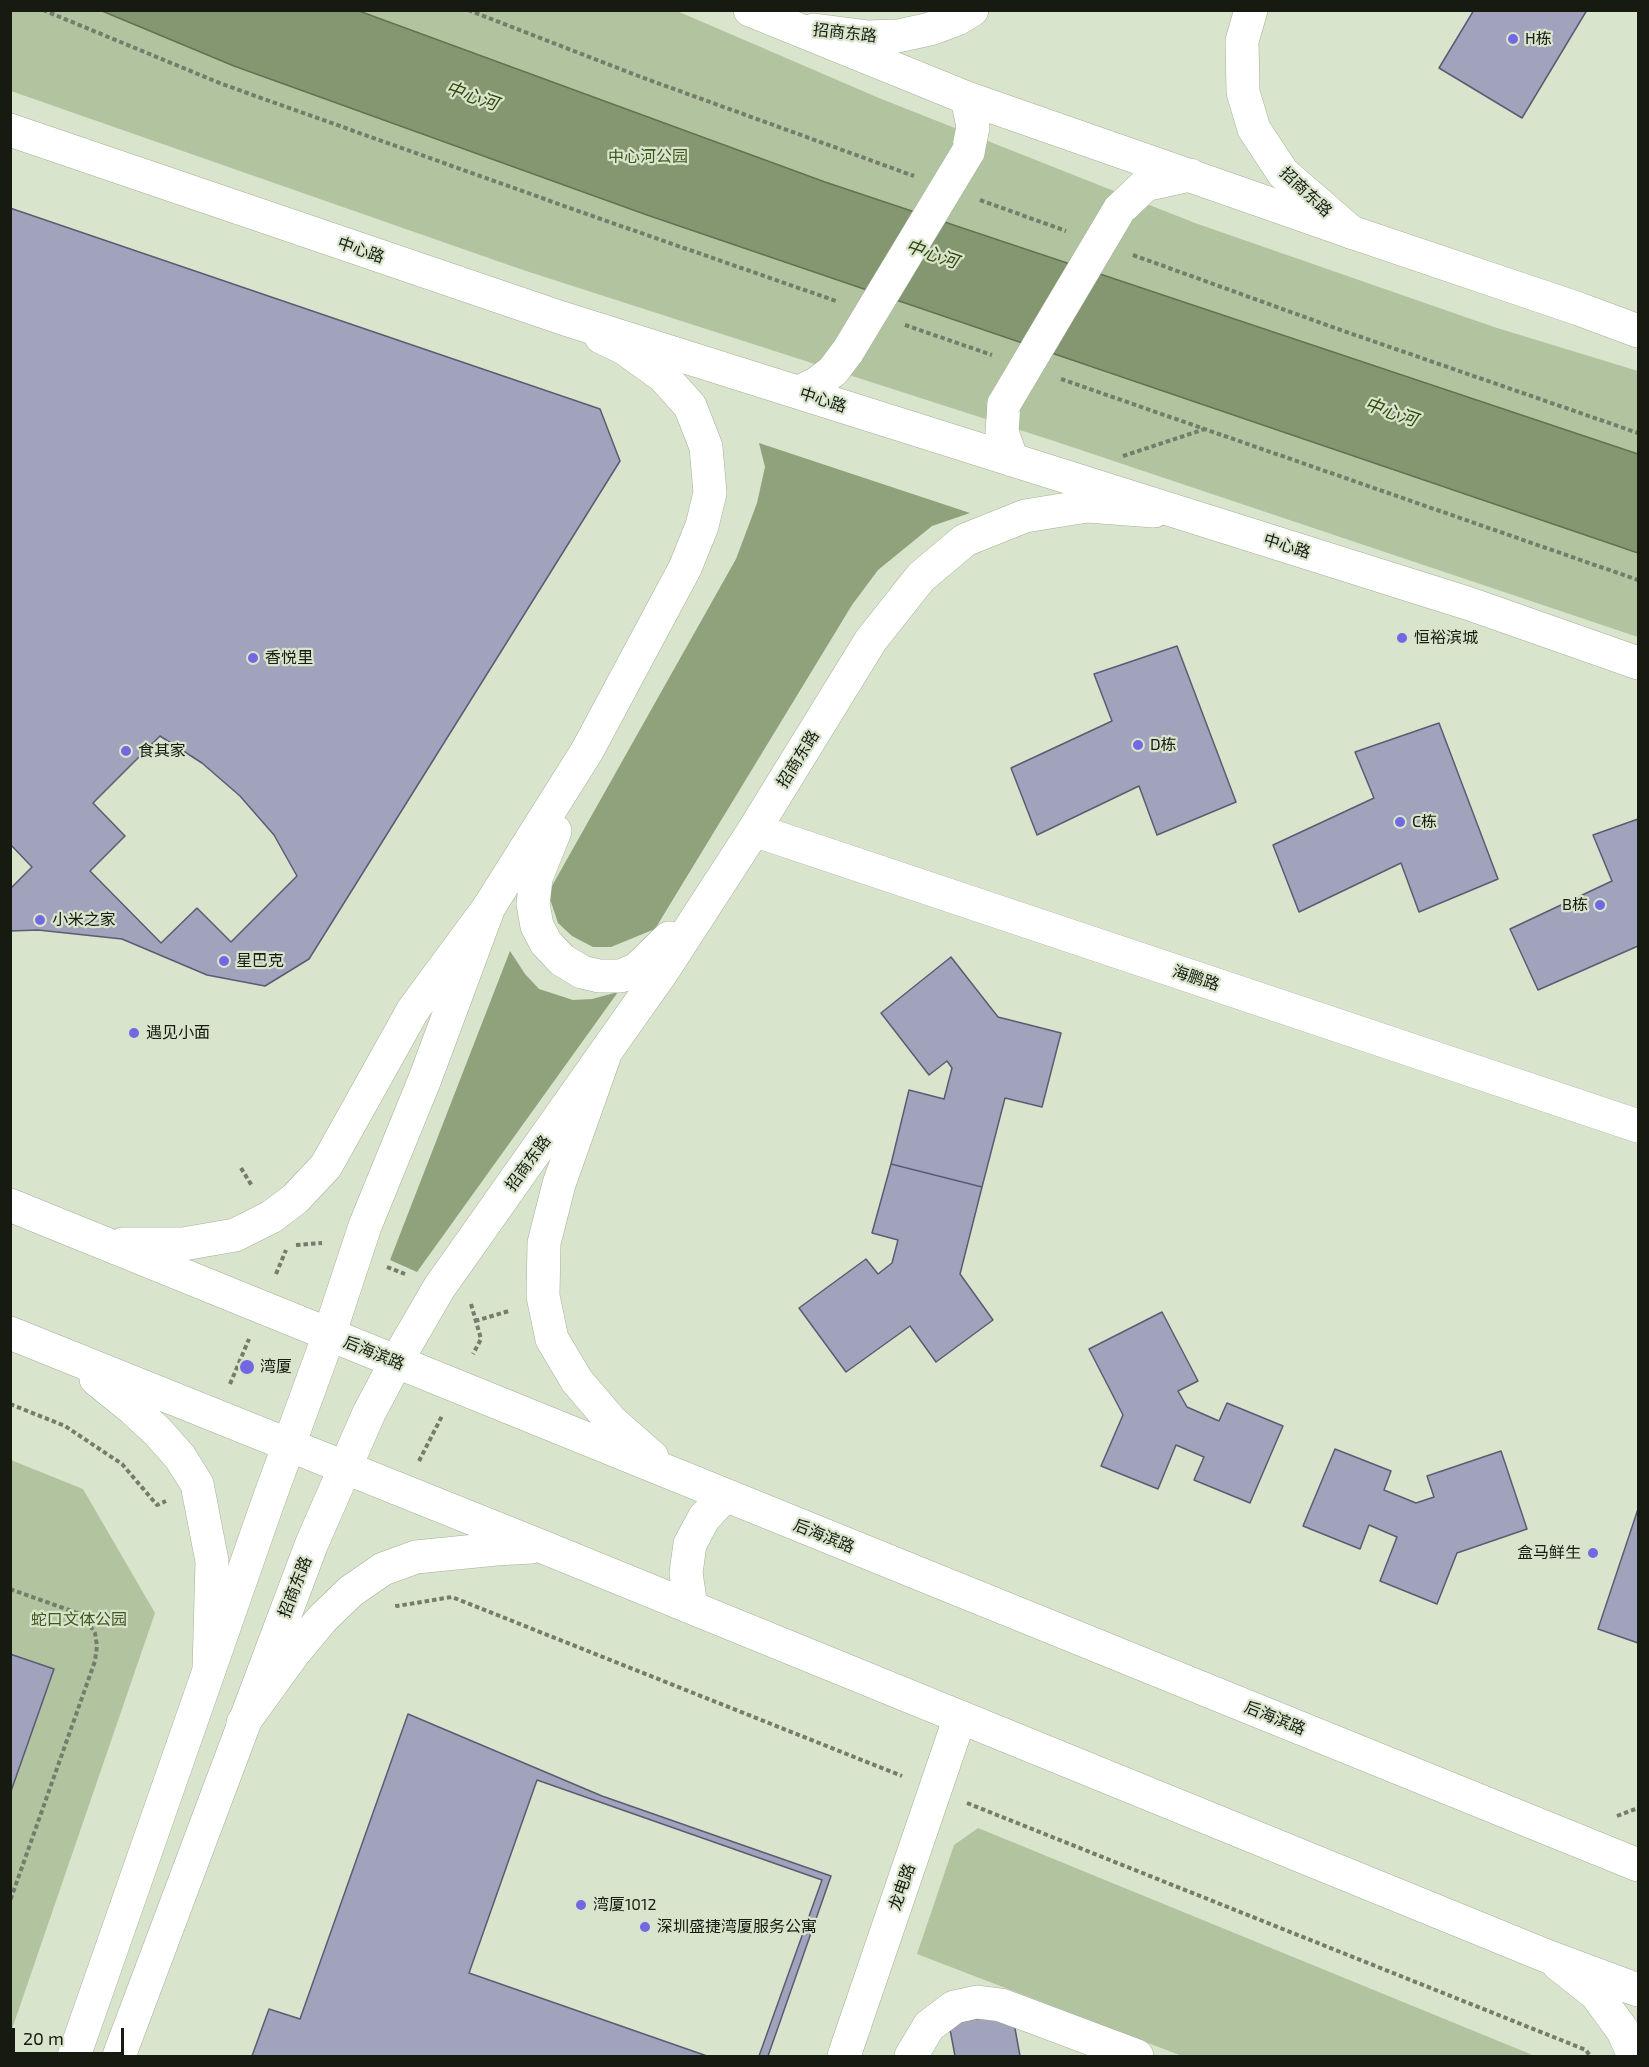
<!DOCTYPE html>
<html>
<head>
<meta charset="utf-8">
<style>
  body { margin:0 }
  #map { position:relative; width:1649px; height:2067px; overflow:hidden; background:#d8e4cb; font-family:"Exo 2",sans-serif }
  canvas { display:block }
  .frame { position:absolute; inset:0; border:12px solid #161a11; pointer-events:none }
  .scale { position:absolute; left:12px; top:2028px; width:112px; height:27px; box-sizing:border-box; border:3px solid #161a11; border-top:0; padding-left:8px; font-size:18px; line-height:21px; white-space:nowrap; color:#161a11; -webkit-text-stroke:4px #d8e4cb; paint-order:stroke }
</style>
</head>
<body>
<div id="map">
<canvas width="1649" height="2067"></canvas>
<div class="frame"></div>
<div class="scale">20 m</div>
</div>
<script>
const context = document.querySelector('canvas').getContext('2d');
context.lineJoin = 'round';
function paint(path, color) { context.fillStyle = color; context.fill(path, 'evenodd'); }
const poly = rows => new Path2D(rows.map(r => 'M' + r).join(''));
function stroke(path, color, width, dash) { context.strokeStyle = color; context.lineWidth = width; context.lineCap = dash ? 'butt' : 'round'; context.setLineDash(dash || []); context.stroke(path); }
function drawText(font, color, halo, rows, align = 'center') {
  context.font = font + ' "Exo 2","Noto Sans SC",sans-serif'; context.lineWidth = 4.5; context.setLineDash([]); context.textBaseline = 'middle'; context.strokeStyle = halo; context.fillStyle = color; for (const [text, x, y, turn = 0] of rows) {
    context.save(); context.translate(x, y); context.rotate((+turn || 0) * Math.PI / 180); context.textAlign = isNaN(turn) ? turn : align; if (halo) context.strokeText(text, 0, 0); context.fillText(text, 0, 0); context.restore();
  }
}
paint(poly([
  [11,11,677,11,879,98,1195,223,1494,327,1638,371,1638,637,1054,441,523,270,11,91],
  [11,1460,83,1489,155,1613,11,2032],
  [978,1828,1535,2056,1182,2056,917,1954,954,1845]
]), '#b2c49f');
paint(poly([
  [759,443,970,513,932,526,878,570,852,605,655,929,611,947,593,947,572,936,558,923,548,893,736,559,757,503,765,467],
  [510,951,525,974,539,989,573,1000,592,999,618,992,417,1272,390,1260]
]), '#8fa27b');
const water = poly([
  [102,11,359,11,825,182,1638,454,1638,553,647,215,234,66,102,11]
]);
paint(water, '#849770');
stroke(water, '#637254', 1.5);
const building = poly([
  [1474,10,1587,10,1522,118,1439,68,1474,10],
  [10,208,600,409,620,461,309,959,265,986,207,975,122,939,38,930,10,931,10,208],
  [1177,646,1236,802,1157,835,1139,786,1037,835,1011,768,1112,721,1094,674,1177,646],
  [1439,723,1498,879,1419,912,1401,863,1299,912,1273,845,1374,798,1355,752,1439,723],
  [160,736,202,763,240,796,274,835,297,876,231,942,197,908,161,943,90,871,125,836,93,803,160,736],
  [1638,819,1638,946,1538,990,1510,929,1612,881,1593,835,1638,819],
  [10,844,32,867,10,889,10,844],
  [951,957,998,1017,1061,1033,1042,1107,1005,1098,982,1187,891,1164,909,1090,944,1099,952,1068,947,1061,929,1075,881,1013,951,957],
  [891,1164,982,1187,960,1274,993,1320,936,1362,910,1326,846,1372,799,1308,866,1259,878,1274,892,1263,898,1240,872,1233,891,1164],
  [1162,1312,1198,1381,1178,1391,1187,1407,1219,1421,1227,1403,1283,1426,1250,1503,1194,1480,1204,1457,1176,1445,1158,1489,1101,1466,1123,1415,1089,1349,1162,1312],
  [1335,1449,1391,1471,1384,1490,1416,1503,1434,1497,1427,1476,1501,1451,1527,1529,1457,1553,1437,1604,1380,1581,1397,1537,1369,1525,1360,1549,1303,1526,1335,1449],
  [1638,1509,1638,1643,1598,1629,1638,1509],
  [10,1654,54,1669,10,1794,10,1654],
  [408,1714,602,1796,831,1876,768,2056,252,2056,269,2009,300,2019,408,1714],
  [537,1780,822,1880,759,2056,707,2056,469,1973,537,1780],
  [1012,2012,1020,2056,955,2056,949,2024,1012,2012]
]);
paint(building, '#a1a2bb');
stroke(building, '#5b5c73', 1.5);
const minor = poly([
  [754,830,1638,1126],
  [844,2056,960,1717],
  [911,2056,929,2026,954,2007,977,2002,1001,2005,1137,2056]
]);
const tertiary = poly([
  [1251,10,1242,41,1243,92,1254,129,1283,173,1351,232],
  [814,30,868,37,898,36,930,29,957,19,972,10],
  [555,831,536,878,533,904,537,926,546,943,562,960,582,972,599,976,621,976,637,969,669,938],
  [1558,1964,1596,1994,1623,2031,1634,2056],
  [74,2056,268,1502,329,1335,365,1226,425,1079,489,907,587,751,685,568,702,526,710,493,706,447,690,406,663,376,624,348,601,337],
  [119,2056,312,1543,369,1413,396,1362,439,1288,662,972,754,830,871,640,921,577,965,540,1025,516,1087,506,1154,511]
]);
const secondary = poly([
  [750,10,967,98,1351,232,1579,309,1638,331],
  [967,98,973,127,968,152],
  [10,130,562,318,1470,604,1638,663],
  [1119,210,1145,185,1190,175],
  [799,392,816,384,833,371,848,351],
  [1004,404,1002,432,1012,460],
  [604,1057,559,1184,544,1243,543,1296,552,1339,577,1381,612,1422,652,1457],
  [10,1205,1638,1865],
  [123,1244,183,1244,235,1235,271,1217,295,1199,326,1166,413,1010,489,907],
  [10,1333,543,1547,1549,1957,1638,1990],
  [96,1379,133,1409,158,1432,180,1457,197,1484,212,1561,209,1670],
  [691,1607,686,1573,690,1544,704,1518,725,1495],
  [243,1723,293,1654,322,1619,351,1591,383,1569,416,1557,496,1549,532,1547]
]);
stroke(minor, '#a4b098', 34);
stroke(tertiary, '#a4b098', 34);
stroke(secondary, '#a4b098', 34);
stroke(poly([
  [43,10,222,84,598,218,836,301],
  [468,10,641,77,914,176],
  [980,200,1066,231],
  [1133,255,1335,328,1638,433],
  [905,325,992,355],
  [1061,379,1638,580],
  [1123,456,1205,429],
  [241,1168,252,1186],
  [296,1245,322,1243],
  [387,1267,405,1274],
  [276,1274,286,1250],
  [471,1304,481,1339,473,1354],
  [475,1321,509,1311],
  [230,1384,249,1339],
  [10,1404,65,1426,122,1464,157,1505,166,1501],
  [419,1461,442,1416],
  [10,1589,77,1613,87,1621,95,1633,97,1646,95,1661,10,1901],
  [397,1604,397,1606,452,1597,902,1776],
  [967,1803,1586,2050,1590,2056],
  [1617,1816,1638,1808]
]), '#747c6b', 4, [4.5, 3]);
stroke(minor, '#fff', 33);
stroke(tertiary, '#fff', 33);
stroke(secondary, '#fff', 33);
const secondaryBridge = poly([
  [848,351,968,152],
  [1004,404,1119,210]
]);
stroke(secondaryBridge, '#a4b098', 34, []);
stroke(secondaryBridge, '#fff', 33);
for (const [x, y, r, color] of [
  [1513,39,6,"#7168e2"],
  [1402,638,6,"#7168e2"],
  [253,658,6,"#7168e2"],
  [1138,745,6,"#7168e2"],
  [126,751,6,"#7168e2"],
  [1400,822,6,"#7168e2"],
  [1600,905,6,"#7168e2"],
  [40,920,6,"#7168e2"],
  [224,961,6,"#7168e2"],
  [134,1033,6,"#7168e2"],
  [247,1367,8,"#7168e2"],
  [1593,1553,6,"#7168e2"],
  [581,1905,6,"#7168e2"],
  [645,1927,6,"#7168e2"]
]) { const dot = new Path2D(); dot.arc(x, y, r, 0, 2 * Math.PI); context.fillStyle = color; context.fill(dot); stroke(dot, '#d8e4cb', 2); }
drawText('16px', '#161a11', '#d8e4cb', [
  ["招商东路",845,33,6],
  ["招商东路",1306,192,43],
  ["中心路",361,250,19],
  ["中心路",823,400,18],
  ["中心路",1287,546,17],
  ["招商东路",798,759,-58],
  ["海鹏路",1196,978,18],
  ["招商东路",528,1163,-54],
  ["后海滨路",374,1353,22],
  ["后海滨路",824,1536,22],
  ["招商东路",295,1587,-69],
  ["后海滨路",1275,1718,22],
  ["龙电路",902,1887,-71]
]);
drawText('16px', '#161a11', '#d8e4cb', [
  ["H栋",1525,39],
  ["恒裕滨城",1414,638],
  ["香悦里",265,658],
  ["D栋",1150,745],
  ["食其家",138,751],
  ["C栋",1412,822],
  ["B栋",1588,905,"right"],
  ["小米之家",52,920],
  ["星巴克",236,961],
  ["遇见小面",146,1033],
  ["湾厦",260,1367],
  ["盒马鲜生",1581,1553,"right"],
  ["湾厦1012",593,1905],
  ["深圳盛捷湾厦服务公寓",657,1927]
], 'left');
drawText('16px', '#3e571c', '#d8e4cb', [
  ["中心河公园",648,157],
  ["蛇口文体公园",79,1620]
]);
drawText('italic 18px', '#31490c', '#d8e4cb', [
  ["中心河",472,96,19],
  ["中心河",932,254,19],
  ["中心河",1391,412,19]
]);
</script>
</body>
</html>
